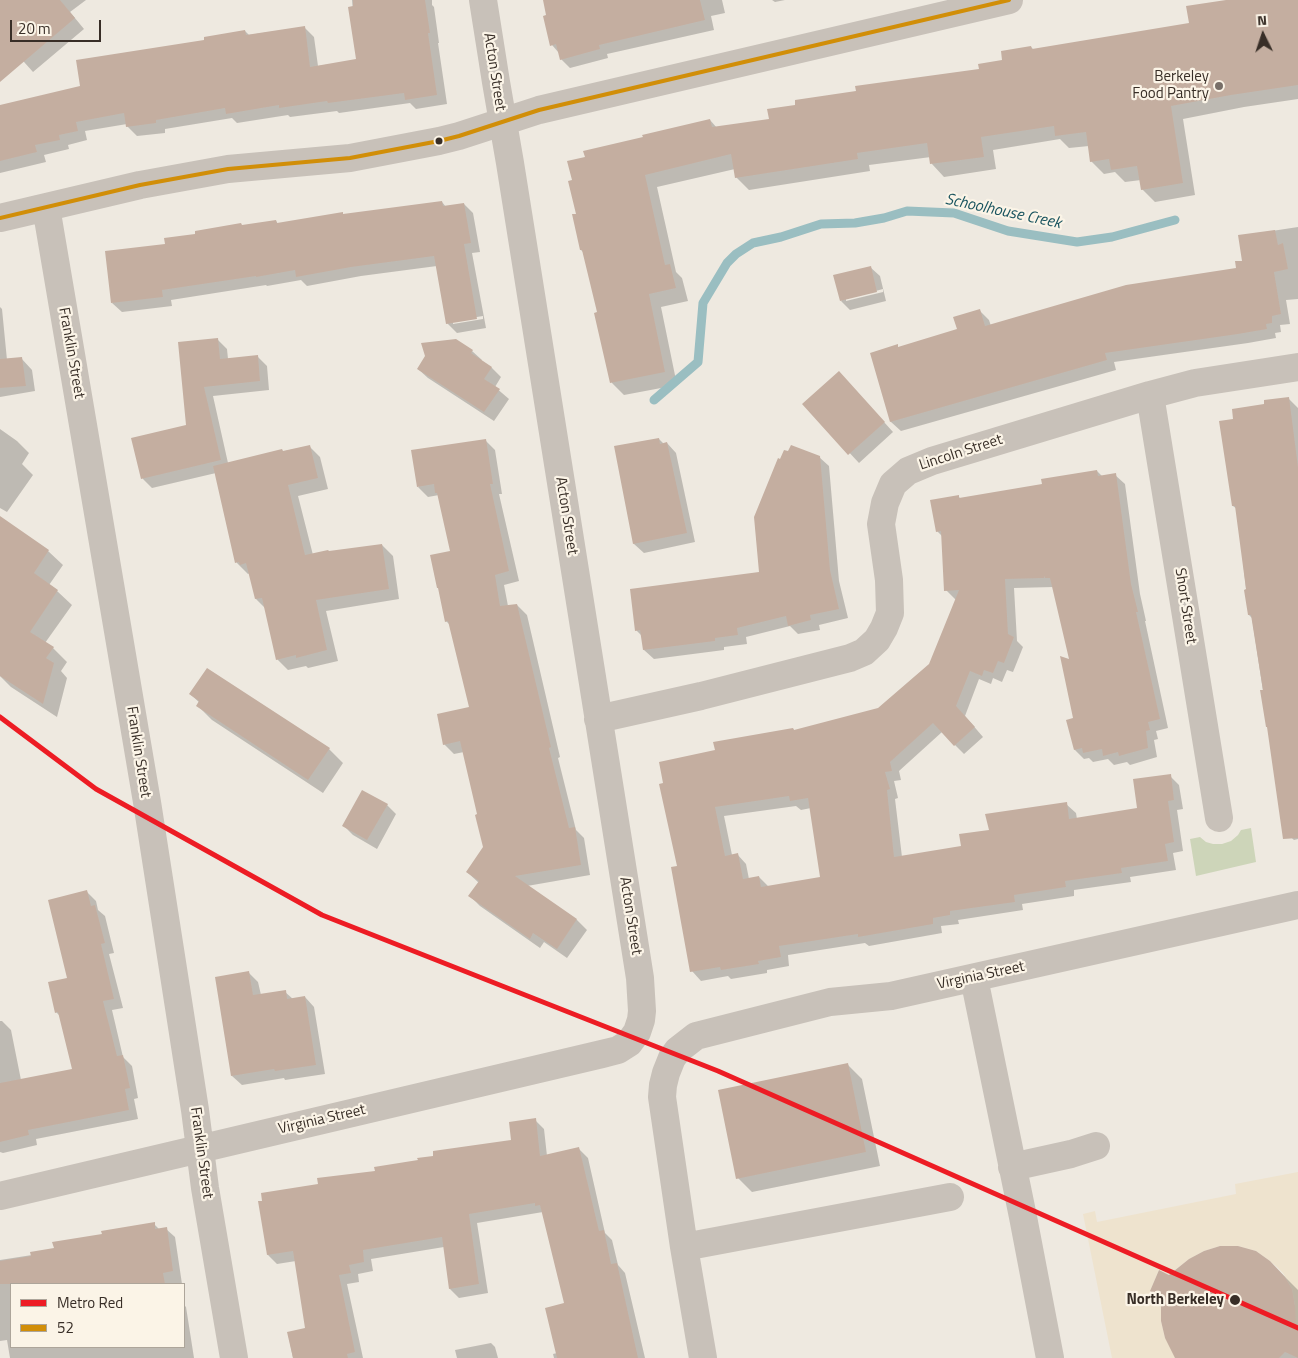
<!DOCTYPE html>
<html>
<head>
<meta charset="utf-8">
<style>
  body { margin:0 }
  #map { position:relative; width:1298px; height:1358px; overflow:hidden; background:#eee9e0; font-family:"Titillium Web",sans-serif }
  canvas { display:block }
  .legend { position:absolute; left:10px; top:1283px; width:175px; height:65px; box-sizing:border-box; background:#fbf4e7; border:1px solid #ada59a; margin:0; padding:6px 9px; list-style:none; font-size:15px; color:#382e27 }
  .legend li { display:flex; align-items:center; gap:10px; height:25px }
  .legend b { width:25px; border:1px solid #ada59a }
  .north { position:absolute; left:1238px; top:10px; width:50px; height:50px; -webkit-text-stroke:4px #fbf4e7; paint-order:stroke; rotate:356deg; font-size:14px; font-weight:700; line-height:20px; text-align:center; color:#382e27 }
  .north::after { content:''; display:block; margin:auto; width:18px; height:22px; background:#382e27; clip-path:polygon(50% 0,100% 100%,50% 72%,0 100%) }
  .scale { position:absolute; left:10px; top:20px; width:91px; height:22px; box-sizing:border-box; border:2px solid #382e27; border-top:0; padding-left:6px; font-size:15px; line-height:18px; white-space:nowrap; color:#382e27; -webkit-text-stroke:4px #fbf4e7; paint-order:stroke }
</style>
</head>
<body>
<div id="map">
<canvas width="1298" height="1358"></canvas>
<ul class="legend">
<li><b style="height:6px;background:#ed1c24"></b>Metro Red</li>
<li><b style="height:6px;background:#d18e08"></b>52</li>
</ul>
<div class="north">N</div>
<div class="scale">20 m</div>
</div>
<script>
const context = document.querySelector('canvas').getContext('2d');
context.lineJoin = 'round';
function paint(path, color) { context.fillStyle = color; context.fill(path, 'evenodd'); }
const poly = rows => new Path2D(rows.map(r => 'M' + r).join(''));
function stroke(path, color, width, dash) { context.strokeStyle = color; context.lineWidth = width; context.lineCap = dash ? 'butt' : 'round'; context.setLineDash(dash || []); context.stroke(path); }
function drawText(font, color, halo, rows, align = 'center') {
  context.font = font + ' "Titillium Web",sans-serif'; context.lineWidth = 4.5; context.setLineDash([]); context.textBaseline = 'middle'; context.strokeStyle = halo; context.fillStyle = color; for (const [text, x, y, turn = 0] of rows) {
    context.save(); context.translate(x, y); context.rotate((+turn || 0) * Math.PI / 180); context.textAlign = isNaN(turn) ? turn : align; if (halo) context.strokeText(text, 0, 0); context.fillText(text, 0, 0); context.restore();
  }
}
paint(poly([
  [1251,828,1256,862,1196,876,1190,839,1200,837,1206,842,1213,844,1222,844,1231,841,1238,835,1241,830]
]), '#cdd5b9');
paint(poly([
  [1298,1172,1298,1330,1295,1329,1295,1306,1292,1289,1283,1273,1277,1267,1270,1261,1256,1251,1238,1246,1220,1246,1204,1251,1189,1259,1175,1270,1172,1276,1159,1270,1150,1291,1162,1297,1161,1321,1165,1338,1178,1358,1112,1358,1083,1214,1095,1211,1097,1222,1236,1194,1235,1184]
]), '#eee3ce');
paint(poly([
  [0,0,86,0,70,12,84,29,33,72,16,53,0,64],
  [352,0,432,0,432,5,434,7,439,43,438,43,447,104,416,109,410,103,339,113,337,111,290,117,288,115,237,123,232,118,165,129,165,133,137,136,127,126,127,124,85,131,87,140,68,145,69,149,44,155,46,162,0,173,0,114,81,87,205,41,245,31,249,35,304,27,314,37,318,66,357,60],
  [544,0,722,0,725,13,711,16,714,30,607,54,608,58,570,68,561,59,559,53,552,45,548,16],
  [772,0,785,0,775,2],
  [1234,0,1298,0,1298,99,1244,107,1183,119,1195,195,1155,202,1142,189,1141,180,1125,182,1115,172,1104,174,1091,161,1089,146,1069,148,1060,139,993,150,996,169,944,177,932,164,931,157,869,165,870,171,749,190,736,177,735,169,657,187,676,272,682,278,688,301,661,307,677,385,624,395,612,383,598,313,584,253,581,250,577,215,710,120,717,128,770,120,981,70,1004,61,1031,47,1034,50,1191,24],
  [442,202,446,207,464,204,473,213,480,252,472,253,486,328,457,333,447,323,437,266,361,276,307,286,301,280,267,286,266,285,171,300,172,306,122,312,112,303,166,245,243,226,276,221,278,224],
  [483,316,483,319,453,324,453,321],
  [1298,227,1298,299,1286,300,1290,324,1280,325,1281,332,1275,333,1276,338,1248,343,1114,362,1116,370,901,431,891,422,897,346,899,348,959,330,980,311,989,320,991,326,1238,269,1243,262,1239,236],
  [870,267,880,276,886,301,850,310,841,301],
  [883,289,883,292,846,301,846,299],
  [0,307,2,309,7,360,21,358,32,370,35,391,0,397],
  [218,340,227,349,228,359,258,357,267,366,269,390,213,396,228,463,309,446,320,457,328,489,298,496,313,555,382,545,393,556,399,599,326,611,338,661,308,668,306,666,288,670,277,659,265,608,256,599,250,573,248,574,237,563,216,473,152,488,143,479,133,439,188,426],
  [472,351,482,360,481,361,492,368,501,377,495,387,509,399,494,421,428,378,418,369],
  [848,382,893,432,859,463,804,404],
  [1288,398,1298,408,1298,839,1294,840,1284,831,1252,618,1249,615,1237,509,1233,506,1234,420,1266,405],
  [0,429,17,441,29,453,22,464,33,475,7,512,0,508],
  [659,439,664,444,667,443,676,453,695,542,644,553,634,544,615,447],
  [485,440,495,450,502,494,499,494,519,581,504,585,508,606,517,605,527,615,560,757,558,758,576,830,584,838,590,875,527,886,577,920,587,930,567,958,544,942,540,948,480,906,470,896,479,883,467,872,484,847,479,815,464,752,454,754,444,744,470,708,450,625,446,621,452,552,439,495,428,497,418,487],
  [819,457,829,466,839,581,848,618,819,625,820,630,798,634,790,626,746,637,747,644,724,647,724,650,654,659,644,650,642,636,636,630,760,573],
  [1097,471,1102,476,1115,475,1125,484,1140,594,1146,621,1145,621,1168,728,1156,731,1158,739,1154,740,1157,757,1130,765,1127,762,1114,765,1108,759,1093,762,1089,758,1084,759,1075,750,1068,721,1074,719,1071,661,1054,587,1014,588,1017,641,1023,647,1013,672,1007,670,1002,682,993,678,991,684,979,679,965,716,983,737,964,754,942,732,899,771,901,780,894,781,898,798,895,799,902,857,962,847,990,831,1066,804,1076,813,1077,819,1139,809,1170,776,1179,785,1183,809,1177,810,1183,851,1173,853,1176,870,1130,877,1131,882,1074,890,1074,896,1022,904,1023,910,958,920,959,924,941,926,942,933,869,946,865,943,788,955,789,966,767,970,767,973,731,979,728,976,701,981,692,971,678,867,716,751,793,729,795,731,879,709,930,664,956,600,946,590,943,537,937,531,958,496,961,499,1043,485],
  [796,806,801,810,811,808,821,879,769,887,759,877,749,879,746,864,737,854,732,855,724,816],
  [0,541,48,551,63,565,49,585,57,591,72,605,45,643,53,648,67,662,61,671,67,678,57,717,11,687,0,676],
  [190,694,329,749,343,763,323,793,212,720,198,706,200,703],
  [387,805,396,814,377,849,353,835,343,825],
  [87,892,96,901,98,910,105,916,114,953,109,954,123,1008,112,1010,123,1057,132,1066,138,1098,134,1099,138,1119,36,1139,37,1145,3,1153,0,1152,0,1021,2,1021,11,1030,21,1080,73,1070,61,1017,56,1012,68,979],
  [249,973,258,982,261,995,285,992,293,999,305,997,314,1007,325,1074,285,1080,284,1078,242,1085,232,1076],
  [848,1065,862,1079,880,1166,752,1192,738,1178],
  [535,1120,544,1129,547,1156,579,1149,588,1158,605,1233,612,1240,618,1265,625,1273,645,1358,554,1358,553,1354,557,1353,565,1304,543,1212,477,1223,488,1293,459,1298,450,1289,444,1247,371,1259,373,1271,358,1274,359,1282,347,1284,363,1358,293,1358,288,1333,307,1329,296,1261,277,1264,268,1255,259,1202,319,1185,419,1161,513,1141],
  [154,1224,160,1230,166,1229,175,1237,182,1284,11,1284,11,1347,184,1347,184,1299,185,1306,186,1307,194,1358,10,1358,7,1340,0,1341,0,1260,32,1255],
  [1270,1262,1298,1290,1298,1358,1179,1358,1162,1302,1151,1291,1170,1276],
  [491,1343,495,1347,498,1358,457,1358,455,1350]
]), '#0003');
stroke(poly([
  [654,400,698,362,703,303,727,263,736,254,753,243,781,237,821,224,855,223,884,218,907,211,954,213,1008,231,1077,242,1112,237,1175,220]
]), '#9abec1', 9);
paint(poly([
  [0,0,60,0,75,18,0,82],
  [353,0,425,0,430,33,428,33,437,95,405,100,404,93,328,103,327,101,279,108,279,105,226,114,225,108,156,120,156,123,126,127,124,113,76,122,78,131,59,135,60,140,35,145,37,152,0,161,0,105,80,86,76,60,204,40,204,37,245,30,246,35,305,26,310,67,356,59,348,7,353,6],
  [543,0,700,0,705,20,599,45,600,49,560,60,556,44,550,46,543,16,546,15],
  [1226,0,1298,0,1298,85,1231,95,1171,106,1183,183,1141,190,1137,166,1111,170,1109,159,1090,162,1086,132,1055,136,1054,126,981,137,984,157,930,164,927,143,857,153,858,159,735,178,731,154,645,175,665,265,670,264,676,288,649,294,665,372,610,383,594,313,597,312,582,250,580,250,572,214,576,214,568,181,572,180,567,161,585,157,583,151,643,137,642,135,710,119,712,127,769,119,767,109,795,105,795,100,856,91,855,86,979,69,978,64,1002,60,1001,51,1031,46,1032,49,1189,23,1186,6],
  [442,201,443,206,464,203,471,243,464,244,477,319,446,324,434,256,351,267,296,277,295,270,256,277,256,276,162,290,163,297,111,303,105,251,165,244,164,238,195,234,195,231,241,223,242,225,276,220,277,223,343,212,343,214],
  [1275,230,1278,245,1283,243,1288,269,1274,272,1281,314,1272,316,1272,323,1266,324,1267,329,1238,334,1105,353,1107,360,890,422,870,353,898,344,898,347,957,329,953,317,980,309,985,326,1126,285,1236,268,1235,261,1242,261,1238,235],
  [871,266,877,292,840,301,833,275],
  [218,338,220,359,258,355,260,381,204,387,221,460,141,479,131,438,186,425,178,342],
  [456,339,473,350,471,353,492,367,484,379,500,389,484,412,417,369,425,356,421,343],
  [22,357,26,386,0,388,0,359],
  [839,371,885,422,848,455,802,404],
  [1289,397,1298,467,1298,838,1283,839,1267,727,1266,727,1260,690,1263,690,1251,615,1248,615,1244,590,1246,589,1235,506,1232,506,1219,421,1233,419,1232,409,1264,404,1264,400],
  [659,438,660,444,667,442,687,533,633,544,614,446],
  [486,439,493,484,490,484,509,571,495,575,500,606,517,604,551,747,549,748,569,828,575,827,581,865,515,876,577,919,557,949,533,933,530,939,468,896,479,881,466,872,483,847,475,815,477,814,460,741,443,745,437,714,469,707,448,621,445,622,438,588,437,588,430,555,450,551,437,493,435,493,434,484,417,487,411,450],
  [310,445,318,478,288,485,305,555,328,550,329,551,382,544,389,589,316,600,327,650,296,658,296,655,276,660,262,598,255,599,246,563,240,565,239,562,235,563,213,466,282,449,283,451],
  [791,445,820,456,830,570,839,609,810,615,811,620,788,626,786,616,737,628,738,635,715,638,715,641,643,650,640,630,635,631,630,589,759,572,754,517,778,458,780,459,784,450,788,451],
  [1097,470,1098,476,1116,473,1131,584,1138,612,1136,612,1160,719,1148,722,1150,730,1146,731,1148,748,1119,756,1118,752,1103,756,1102,749,1083,753,1082,748,1074,750,1066,720,1073,718,1060,656,1069,659,1050,578,1045,578,1045,576,1044,578,1005,579,1008,634,1014,637,1004,663,998,661,993,673,984,670,982,676,970,671,956,706,975,727,954,746,933,723,890,762,892,771,885,772,890,789,887,790,894,857,961,846,959,834,989,830,985,814,1067,802,1069,819,1137,808,1133,779,1171,774,1174,800,1168,801,1174,842,1165,844,1168,861,1121,868,1122,873,1065,881,1066,887,1014,895,1015,902,950,911,950,915,933,918,933,924,858,937,858,934,779,946,781,957,758,961,759,964,721,970,720,967,690,972,671,867,677,866,659,784,663,783,659,762,715,750,713,742,793,728,794,730,878,708,929,664,959,590,944,591,941,531,936,532,930,500,959,495,959,498,1042,484,1041,479],
  [789,796,790,801,808,798,820,877,761,887,759,876,743,879,738,853,725,856,715,807],
  [0,516,49,550,34,573,58,590,30,632,54,647,46,658,54,663,43,704,0,676],
  [207,668,330,748,308,780,196,706,199,701,189,694],
  [362,790,388,804,367,840,342,826],
  [87,890,91,906,95,905,105,943,101,944,114,999,103,1001,117,1056,123,1055,130,1088,125,1089,129,1110,28,1130,29,1135,0,1142,0,1083,72,1069,58,1012,55,1013,48,982,67,978,48,900],
  [249,971,253,995,286,990,287,999,305,996,316,1065,275,1071,274,1069,231,1076,215,977],
  [848,1063,866,1152,736,1179,718,1090],
  [536,1118,540,1156,579,1147,599,1231,604,1230,611,1264,617,1263,638,1358,557,1358,545,1308,564,1303,540,1205,535,1206,535,1203,469,1214,479,1284,449,1289,442,1237,363,1250,364,1262,349,1265,351,1273,339,1275,355,1352,347,1354,348,1358,293,1358,287,1332,305,1328,293,1251,267,1255,258,1201,262,1201,261,1193,318,1184,317,1178,375,1171,374,1167,418,1160,417,1158,433,1156,433,1151,511,1140,509,1122],
  [155,1222,155,1229,167,1227,173,1271,163,1273,165,1284,0,1284,0,1261,31,1256,30,1252,54,1248,52,1242,102,1234,101,1231],
  [1220,1246,1238,1246,1256,1251,1270,1261,1285,1277,1292,1289,1295,1306,1296,1329,1298,1330,1298,1358,1285,1352,1279,1358,1175,1358,1165,1338,1161,1321,1161,1297,1150,1291,1159,1270,1169,1275,1189,1259,1204,1251]
]), '#c4aea0');
stroke(poly([
  [46,207,147,802,195,1110,205,1188,234,1358],
  [0,218,140,185,228,169,350,158,439,141,459,136,539,110,1009,0],
  [1150,395,1219,818],
  [598,719,701,696,850,658,864,652,877,640,884,628,890,613,889,580,881,524,885,503,893,484,908,471,932,461,1150,395,1195,383,1298,367],
  [974,978,1023,1217,1050,1358],
  [1012,1167,1071,1154,1096,1146],
  [0,1196,602,1054,618,1050,629,1043,637,1032,641,1020,642,1011,640,978,510,163,496,82,483,0],
  [684,1247,950,1197],
  [703,1358,684,1247,662,1097,663,1085,666,1073,672,1058,678,1050,696,1036,830,1002,891,996,1298,905]
]), '#c8c1b9', 28);
stroke(poly([
  [0,218,140,185,228,169,350,158,439,141,459,136,539,110,1009,0]
]), '#d18e08', 4);
stroke(poly([
  [0,717,96,789,322,915,718,1071,1298,1328]
]), '#ed1c24', 5);
for (const [x, y, r, color] of [
  [1219,86,5,"#786f68"],
  [439,141,4.5,"#382e27"],
  [1235,1300,6,"#382e27"]
]) { const dot = new Path2D(); dot.arc(x, y, r, 0, 2 * Math.PI); context.fillStyle = color; context.fill(dot); stroke(dot, '#fbf4e7', 2); }
drawText('15px', '#382e27', '#fbf4e7', [
  ["Acton Street",494,72,81],
  ["Franklin Street",71,353,80],
  ["Lincoln Street",961,453,-18],
  ["Acton Street",566,516,81],
  ["Short Street",1185,606,81],
  ["Franklin Street",138,752,81],
  ["Acton Street",630,916,81],
  ["Virginia Street",981,976,-12],
  ["Virginia Street",322,1120,-13],
  ["Franklin Street",201,1153,82]
]);
drawText('15px', '#382e27', '#fbf4e7', [
  ["Berkeley",1209,77],
  ["Food Pantry",1209,94]
], 'right');
drawText('bold 15px', '#382e27', '#fbf4e7', [
  ["North Berkeley",1224,1300]
], 'right');
drawText('italic 16px', '#18535e', '#fbf4e7', [
  ["Schoolhouse Creek",1003,212,12]
]);
</script>
</body>
</html>
